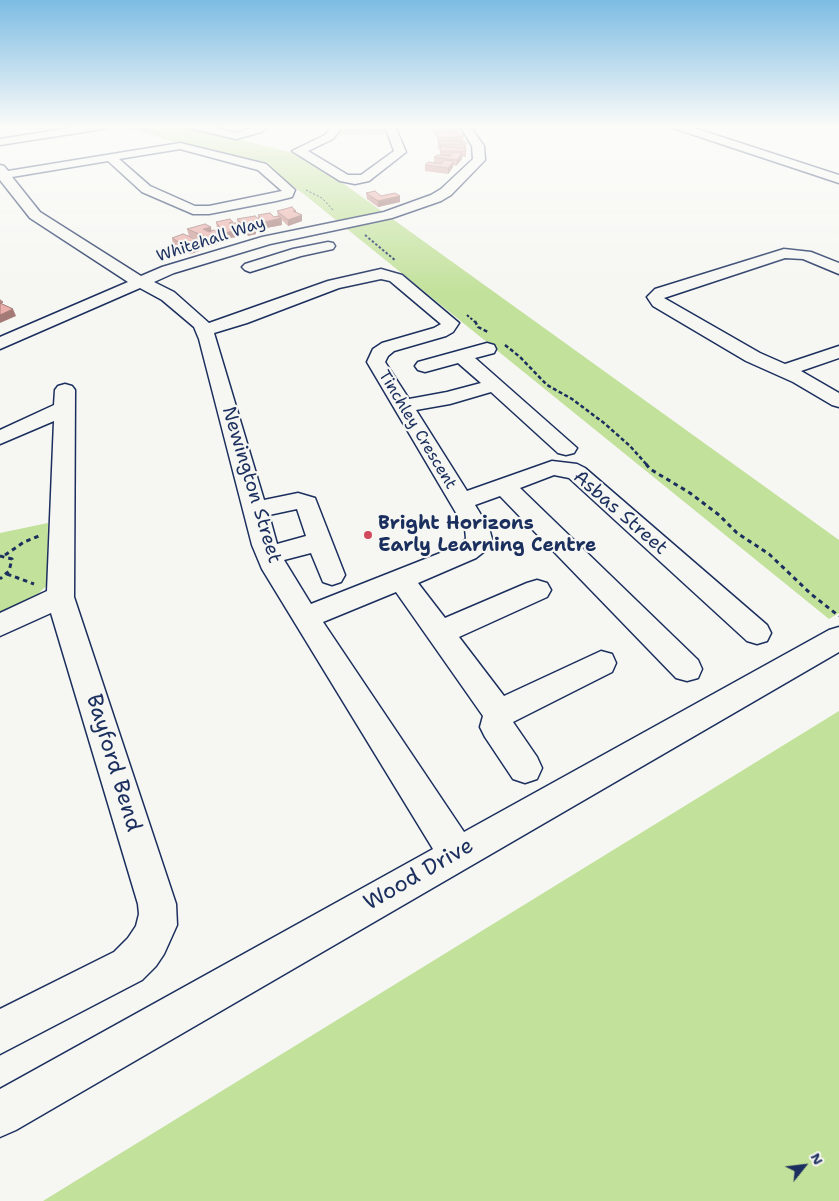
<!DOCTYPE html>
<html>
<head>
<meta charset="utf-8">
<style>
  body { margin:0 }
  #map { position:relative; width:839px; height:1201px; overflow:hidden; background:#f6f6f2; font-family:"Shantell Sans",sans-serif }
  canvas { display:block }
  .north { position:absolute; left:779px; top:1141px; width:50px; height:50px; -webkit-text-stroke:4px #f6f6f2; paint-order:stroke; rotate:61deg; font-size:14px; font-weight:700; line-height:20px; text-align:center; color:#1b2f5e }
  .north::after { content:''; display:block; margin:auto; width:18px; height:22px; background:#1b2f5e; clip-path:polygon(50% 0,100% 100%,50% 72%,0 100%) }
</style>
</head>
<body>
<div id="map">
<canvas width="839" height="1201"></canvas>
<div class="north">N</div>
</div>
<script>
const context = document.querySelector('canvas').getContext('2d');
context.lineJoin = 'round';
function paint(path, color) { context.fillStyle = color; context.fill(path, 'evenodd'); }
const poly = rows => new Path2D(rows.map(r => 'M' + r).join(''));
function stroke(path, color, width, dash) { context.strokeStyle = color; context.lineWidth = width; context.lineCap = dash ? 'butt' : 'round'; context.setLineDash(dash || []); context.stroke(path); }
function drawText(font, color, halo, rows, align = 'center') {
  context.font = font + ' "Shantell Sans",sans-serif'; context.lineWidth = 4.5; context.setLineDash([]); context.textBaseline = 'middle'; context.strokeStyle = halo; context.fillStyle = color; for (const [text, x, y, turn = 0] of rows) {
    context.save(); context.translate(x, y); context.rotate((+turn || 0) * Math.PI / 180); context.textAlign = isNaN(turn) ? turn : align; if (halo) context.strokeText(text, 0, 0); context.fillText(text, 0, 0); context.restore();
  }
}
paint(poly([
  [119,126,185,126,305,156,839,540,839,613,829,619,305,195,268,168],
  [341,126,386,126,390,135,334,135],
  [48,523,47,585,34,598,0,613,0,533],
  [839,711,839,1201,43,1201]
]), '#c2e19a');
const minor = poly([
  [82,126,108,126,103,129,0,145,0,139,82,126],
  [188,126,207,126,236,133,256,126,268,126,262,132,236,139,189,128,188,126],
  [332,126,343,126,333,139,308,151,348,175,361,175,394,151,385,126,395,126,406,152,369,181,355,184,340,181,292,151,325,135,332,126],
  [460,126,470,126,484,146,485,160,451,195,441,201,392,218,270,244,174,273,154,282,174,292,209,323,328,281,381,269,402,275,459,323,453,332,446,336,394,351,388,356,385,362,409,399,447,392,481,383,458,363,425,372,418,370,415,366,418,362,487,343,494,345,496,349,494,353,475,358,577,448,574,453,566,455,558,453,491,392,450,404,416,410,467,491,552,461,577,464,585,468,767,625,771,633,767,641,757,644,747,641,569,478,554,475,520,488,698,660,702,669,698,678,687,681,676,678,500,496,475,505,489,528,492,539,486,550,476,558,418,583,445,618,527,583,537,580,547,583,551,590,547,597,459,637,504,696,601,651,612,654,616,663,612,672,513,722,537,757,542,768,537,779,525,783,513,779,485,737,480,727,483,716,396,592,323,622,464,832,829,630,839,627,839,652,16,1130,0,1137,0,1089,433,849,262,569,252,545,199,339,194,327,162,300,140,288,0,349,0,337,128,282,30,218,0,180,0,165,4,166,8,171,180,143,266,164,295,190,292,197,276,201,209,214,193,214,142,192,108,161,12,177,40,212,141,276,162,267,262,237,384,212,431,195,441,189,473,159,472,146,460,126],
  [180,149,258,170,282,191,209,206,195,206,150,186,119,159,180,149],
  [381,279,390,281,441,324,434,328,382,343,373,349,367,362,465,528,466,539,458,546,311,604,284,560,311,553,323,582,332,585,341,582,345,575,315,498,298,493,264,500,214,333,247,323,339,288,381,279],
  [297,509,306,536,277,544,269,515,297,509],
  [672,126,688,126,839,175,839,183,673,128,672,126],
  [328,242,333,243,335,246,333,249,301,256,250,272,245,270,242,267,245,264,293,249,328,242],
  [784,249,811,252,839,263,839,274,803,259,785,258,664,298,760,353,785,364,839,346,839,358,801,371,839,393,839,407,832,405,793,382,746,361,653,306,647,297,655,289,784,249],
  [65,384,72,386,75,390,74,597,176,904,177,925,164,954,156,966,142,980,0,1054,0,1009,114,952,128,938,136,926,139,914,138,904,51,613,0,636,0,613,47,591,54,421,0,444,0,430,54,405,55,390,58,386,65,384]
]);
stroke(minor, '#1b2f5e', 3);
stroke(poly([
  [135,126,160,134],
  [365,132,366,126],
  [306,190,322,198,334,211]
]), '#1b2f5e', 1, [2, 2]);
stroke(poly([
  [365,235,396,261],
  [467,315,475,322]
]), '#1b2f5e', 2, [2.5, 2]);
stroke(poly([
  [475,321,478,327,488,332],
  [505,345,520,357,547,385,572,399,604,423,630,446,647,465]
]), '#1b2f5e', 2.5, [4, 2.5]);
stroke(poly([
  [646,464,650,469,690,493,719,515,737,533,769,554,811,594,839,616],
  [5,555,24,542,39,536],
  [0,556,12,559,9,571,0,579],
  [7,574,34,584]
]), '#1b2f5e', 3, [4.5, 4]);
paint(minor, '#f6f6f2');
paint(poly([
  [428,126,454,126,454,127,459,130,459,134,464,136,463,141,466,142,466,157,462,157,462,159,456,166,453,165,453,167,448,174,425,171,425,165,434,163,434,157,440,155,440,149,438,149,438,142,436,136,435,136,432,130,431,130],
  [366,193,381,196,400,196,400,202,378,207,367,199],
  [277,211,296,212,302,215,302,221,288,226,282,220,282,225,266,228,261,224,262,227,256,228,257,230,256,230,256,234,248,236,240,227,241,233,235,234,236,237,225,239,217,228,216,222,233,223,238,225,237,219,258,219,258,215,274,217,278,216],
  [187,229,212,231,222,239,217,241,217,244,208,247,202,244,201,240,189,236],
  [172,238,198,240,199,246,198,247,199,251,190,254,173,244]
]), '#c99692');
paint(poly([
  [462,153,462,159,456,166,457,160],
  [454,161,453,167,448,174,448,168],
  [400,196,400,202,378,207,378,201],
  [293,211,296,211,296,216,302,215,302,221,288,226,288,220],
  [281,218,282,225,266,228,265,222],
  [261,221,262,227,256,228,257,230,256,230,256,234,248,236,247,229,254,222],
  [211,227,212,233,203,229],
  [240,227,241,233,235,234,236,237,225,239,224,233,232,228],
  [220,233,222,239,217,241,217,244,208,247,207,241,213,236],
  [198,240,199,246,198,247,199,251,190,254,188,248],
  [13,309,16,316,0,323,0,315]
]), '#a47a77');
const building = poly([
  [432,126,457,127,459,130,435,131,432,126],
  [436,132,462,134,464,136,439,138,436,132],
  [439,141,466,142,466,144,438,144,439,141],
  [441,146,466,149,466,151,440,151,441,146],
  [454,152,462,153,457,160,434,157,437,155,450,156,454,152],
  [445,160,454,161,448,168,425,165,428,162,441,164,445,160],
  [375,191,381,196,395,193,400,196,378,201,366,193,375,191],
  [292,207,296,211,293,211,302,215,288,220,277,211,292,207],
  [270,213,274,217,278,216,281,218,265,222,258,215,270,213],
  [255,216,261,221,254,222,256,224,252,225,255,228,247,229,237,219,255,216],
  [230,219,233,222,229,223,236,223,240,227,232,228,234,231,224,233,216,222,230,219],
  [205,224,211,227,203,229,209,232,214,230,220,233,213,236,216,238,207,241,200,237,204,236,187,229,205,224],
  [183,234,198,240,194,243,197,245,188,248,172,238,183,234],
  [0,300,3,302,0,303,13,309,0,315,0,300]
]);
paint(building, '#eaafaa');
stroke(building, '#a47a77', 1);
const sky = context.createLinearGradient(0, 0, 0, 294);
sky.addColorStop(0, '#7dbce3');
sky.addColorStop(0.43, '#fbfbf9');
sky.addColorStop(1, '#fbfbf900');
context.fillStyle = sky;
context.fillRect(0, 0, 839, 294);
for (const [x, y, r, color] of [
  [368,535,5,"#d1495b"]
]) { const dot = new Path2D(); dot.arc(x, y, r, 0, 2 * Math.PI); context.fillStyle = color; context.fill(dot); stroke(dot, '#f6f6f2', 2); }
drawText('16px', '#1b2f5e', '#f6f6f2', [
  ["Whitehall Way",211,240,-18],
  ["Tinchley Crescent",417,430,59]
]);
drawText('19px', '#1b2f5e', '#f6f6f2', [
  ["Newington Street",251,485,73],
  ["Asbas Street",620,513,41]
]);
drawText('bold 19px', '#1b2f5e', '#f6f6f2', [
  ["Bright Horizons",378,524],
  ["Early Learning Centre",378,546]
], 'left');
drawText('22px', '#1b2f5e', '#f6f6f2', [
  ["Bayford Bend",113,763,73],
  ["Wood Drive",419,875,-30]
]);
</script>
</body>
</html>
